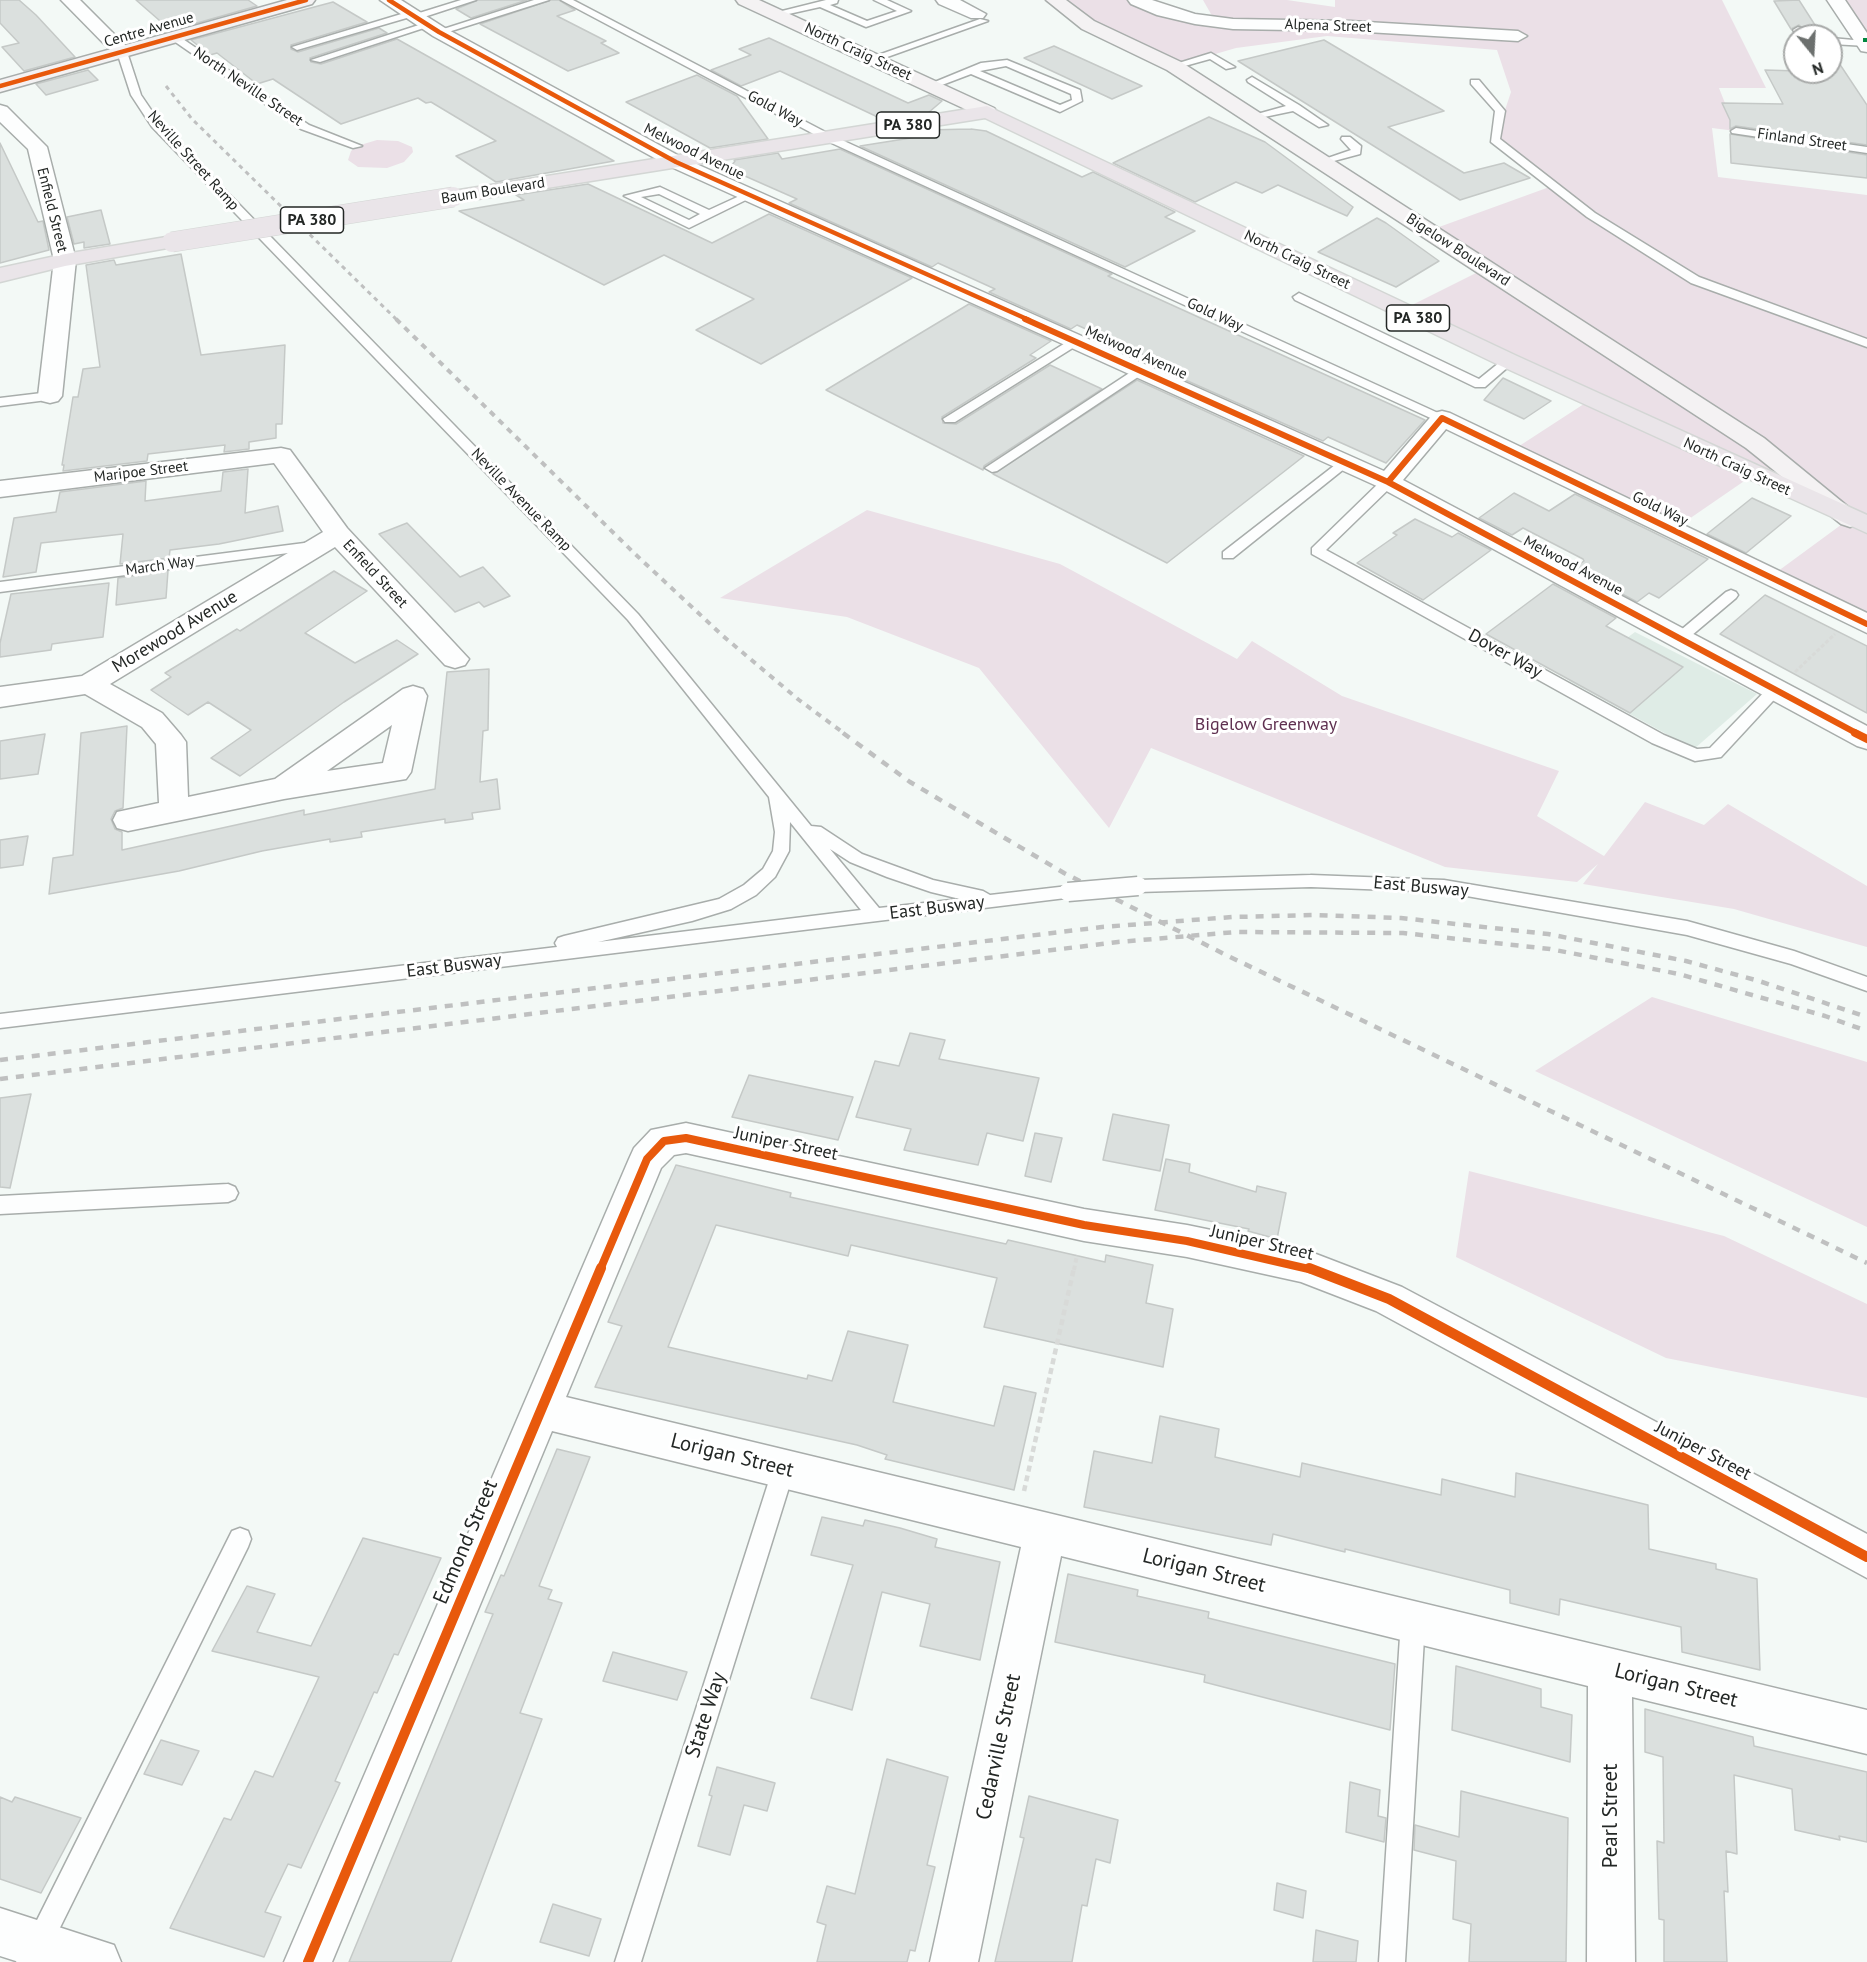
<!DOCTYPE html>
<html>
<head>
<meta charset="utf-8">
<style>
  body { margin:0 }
  #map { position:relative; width:1867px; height:1962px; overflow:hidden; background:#f3f9f6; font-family:"PT Sans",sans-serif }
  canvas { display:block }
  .north { position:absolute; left:1783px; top:24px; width:60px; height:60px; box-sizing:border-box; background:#fff; border:2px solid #a7a9a8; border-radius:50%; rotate:162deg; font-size:16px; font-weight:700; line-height:24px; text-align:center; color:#232725 }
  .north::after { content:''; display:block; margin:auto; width:21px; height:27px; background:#6c706e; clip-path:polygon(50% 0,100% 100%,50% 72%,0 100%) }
</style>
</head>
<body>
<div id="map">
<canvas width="1867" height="1962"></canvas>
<div class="north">N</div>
</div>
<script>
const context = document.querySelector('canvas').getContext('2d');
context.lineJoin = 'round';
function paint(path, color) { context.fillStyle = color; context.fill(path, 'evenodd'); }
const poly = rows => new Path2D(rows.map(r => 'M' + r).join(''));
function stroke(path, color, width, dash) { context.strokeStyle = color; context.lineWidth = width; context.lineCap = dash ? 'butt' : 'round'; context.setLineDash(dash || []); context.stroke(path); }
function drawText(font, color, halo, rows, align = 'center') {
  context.font = font + ' "PT Sans",sans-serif'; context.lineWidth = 6; context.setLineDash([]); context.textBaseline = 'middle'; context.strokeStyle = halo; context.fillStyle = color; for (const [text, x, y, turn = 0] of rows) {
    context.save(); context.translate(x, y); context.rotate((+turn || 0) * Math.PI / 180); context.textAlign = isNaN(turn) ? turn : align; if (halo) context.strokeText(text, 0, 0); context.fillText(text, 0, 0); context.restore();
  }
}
paint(poly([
  [1635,632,1757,694,1694,749,1569,681]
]), '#dfece6');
paint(poly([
  [1055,0,1137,0,1215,21,1203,0,1287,0,1335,7,1335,0,1722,0,1766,88,1719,88,1736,131,1712,128,1718,177,1867,195,1867,624,1770,577,1849,519,1753,475,1673,530,1510,452,1590,400,1402,310,1486,268,1428,231,1555,185,1495,140,1511,92,1497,50,1327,36,1236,48,1174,66],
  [1844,0,1867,0,1867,34],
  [377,140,398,141,412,147,413,152,404,162,387,168,358,167,348,160,351,151,357,146],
  [867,510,1060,564,1237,659,1252,641,1342,696,1559,771,1537,816,1604,856,1645,802,1704,825,1728,804,1867,886,1867,947,1734,909,1583,884,1598,864,1577,882,1445,867,1151,748,1109,828,979,668,847,617,720,598],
  [1652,997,1867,1062,1867,1227,1535,1071],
  [1469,1171,1724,1236,1867,1304,1867,1398,1666,1358,1456,1257]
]), '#ebe0e7');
const building = poly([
  [0,0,19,0,36,15,75,57,24,71,2,47,19,43,0,23,0,0],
  [136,0,248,0,257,6,176,29,172,25,167,27,136,0],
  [478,0,527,0,471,18,456,9,478,0],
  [551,0,559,0,575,10,557,16,606,41,601,43,619,53,568,71,480,24,551,0],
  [1799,0,1822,36,1811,36,1799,25,1791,29,1774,1,1799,0],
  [333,2,367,22,291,45,291,49,298,52,379,28,387,33,310,58,311,62,321,64,397,39,614,161,496,182,456,156,496,141,431,102,426,103,418,98,341,124,273,79,257,84,217,53,210,55,191,40,333,2],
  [769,38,908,103,929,95,942,101,928,113,884,120,780,71,741,86,711,70,751,55,739,49,769,38],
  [1324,40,1444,111,1388,127,1464,173,1504,163,1530,178,1460,200,1238,61,1324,40],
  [1054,46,1142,86,1112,99,1024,58,1054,46],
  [1831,51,1867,105,1867,145,1736,126,1730,129,1730,120,1722,103,1783,104,1765,70,1831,72,1831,51],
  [88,70,98,80,46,95,36,84,88,70],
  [697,75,737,96,768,139,710,148,626,102,697,75],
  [1209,117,1265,142,1353,207,1347,216,1278,185,1262,193,1236,182,1195,202,1113,163,1209,117],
  [971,129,986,131,1082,177,1093,172,1175,212,1165,217,1195,231,1125,267,860,146,917,137,909,132,925,130,971,129],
  [1730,134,1867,155,1867,178,1731,163,1730,134],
  [0,143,38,222,43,221,49,250,0,263,0,143],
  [840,149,1112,274,1108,276,1425,420,1386,463,1328,437,1323,441,1156,367,1162,363,1077,325,1071,329,989,292,995,289,938,263,932,267,789,203,797,199,729,169,735,161,734,160,778,153,782,159,840,149],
  [588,184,712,243,769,214,912,278,761,364,696,330,754,299,664,255,604,285,459,211,524,200,516,195,588,184],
  [101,210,110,244,84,248,84,242,74,244,67,217,101,210],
  [1377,218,1386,223,1439,261,1396,287,1318,252,1377,218],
  [181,254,201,355,285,345,282,424,276,424,276,438,249,442,249,449,224,452,225,445,148,454,147,461,63,471,64,465,62,465,73,397,78,397,83,369,100,367,86,265,114,260,116,265,181,254],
  [969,304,1051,341,1030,355,1036,358,942,417,943,423,956,424,1050,365,1102,389,984,466,983,470,826,390,969,304],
  [1503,378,1551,401,1524,419,1484,400,1503,378],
  [1137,380,1304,456,1167,563,993,474,1137,380],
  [248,469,245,513,278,506,283,531,219,544,170,550,169,558,120,564,123,534,41,543,36,572,3,577,14,518,56,512,60,492,146,481,145,501,221,491,223,472,248,469],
  [1514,493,1549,511,1575,494,1708,559,1659,598,1649,593,1637,602,1574,568,1584,561,1583,559,1523,528,1512,535,1479,518,1514,493],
  [1752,498,1791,516,1746,553,1707,534,1752,498],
  [1415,519,1452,537,1458,533,1491,550,1423,600,1357,563,1397,535,1393,533,1415,519],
  [407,523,460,577,483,567,510,596,484,607,479,602,455,612,379,534,407,523],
  [168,571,166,598,116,605,118,578,168,571],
  [334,571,367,591,305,633,355,663,397,640,418,654,344,702,240,776,211,758,251,730,208,702,188,715,151,690,171,677,165,673,237,629,240,631,334,571],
  [109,583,103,637,52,644,51,650,0,657,0,643,11,594,109,583],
  [1553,584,1616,618,1606,626,1683,667,1630,713,1486,634,1553,584],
  [1765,595,1867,646,1867,713,1720,634,1765,595],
  [489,669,488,730,483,731,480,782,497,779,500,809,472,813,473,819,445,823,445,819,361,832,362,837,330,842,330,839,262,851,179,871,49,894,53,858,73,855,81,733,127,726,123,808,115,811,111,819,115,829,122,832,122,850,304,810,304,815,435,789,447,672,489,669],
  [45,734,38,774,0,779,0,741,45,734],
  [28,836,23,865,0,868,0,840,28,836],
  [910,1033,945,1040,939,1059,1039,1078,1023,1141,987,1133,978,1165,904,1150,911,1129,856,1117,875,1061,899,1066,910,1033],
  [749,1075,853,1097,838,1140,732,1117,749,1075],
  [31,1094,10,1188,0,1187,0,1098,31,1094],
  [1113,1114,1169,1125,1160,1171,1103,1160,1113,1114],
  [1035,1133,1062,1138,1051,1182,1025,1176,1035,1133],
  [1166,1159,1190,1164,1189,1172,1256,1192,1257,1186,1286,1193,1277,1239,1248,1231,1249,1229,1155,1210,1166,1159],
  [676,1165,791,1193,790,1197,1006,1244,1008,1240,1105,1262,1106,1255,1153,1265,1146,1303,1173,1309,1163,1367,984,1327,997,1278,851,1245,848,1256,716,1225,668,1347,807,1379,808,1375,832,1381,848,1331,908,1345,893,1402,994,1426,1004,1386,1036,1393,1014,1490,885,1459,887,1455,857,1445,595,1387,622,1326,608,1322,676,1165],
  [1160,1416,1219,1429,1215,1457,1300,1477,1302,1463,1441,1495,1442,1479,1515,1497,1516,1473,1648,1505,1649,1549,1716,1564,1716,1569,1757,1579,1760,1670,1682,1652,1681,1627,1560,1599,1559,1615,1510,1603,1510,1590,1345,1549,1345,1552,1273,1534,1271,1545,1084,1507,1094,1451,1152,1463,1160,1416],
  [557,1449,590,1457,539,1586,552,1590,548,1599,562,1603,520,1713,542,1719,451,1962,349,1962,493,1614,485,1612,501,1575,504,1576,557,1449],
  [822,1517,863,1526,865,1520,900,1528,937,1539,935,1547,1000,1562,980,1660,920,1646,930,1604,882,1592,852,1710,811,1698,853,1565,811,1555,822,1517],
  [363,1538,441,1558,398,1655,394,1654,377,1693,374,1692,335,1781,340,1783,301,1868,288,1864,265,1912,281,1917,264,1957,170,1928,224,1818,231,1820,255,1771,273,1777,319,1677,212,1651,247,1586,275,1594,257,1632,311,1646,363,1538],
  [1068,1574,1138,1590,1137,1596,1209,1612,1208,1618,1395,1664,1390,1730,1204,1682,1205,1675,1055,1642,1068,1574],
  [613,1652,687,1672,677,1700,603,1681,613,1652],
  [1456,1666,1541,1689,1541,1707,1572,1715,1570,1762,1452,1730,1456,1666],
  [1645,1709,1753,1737,1754,1746,1867,1772,1867,1842,1839,1836,1840,1840,1795,1830,1792,1789,1734,1775,1737,1854,1726,1851,1728,1892,1724,1891,1727,1962,1664,1962,1664,1920,1659,1919,1657,1841,1664,1843,1663,1757,1645,1752,1645,1709],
  [161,1740,199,1751,182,1785,144,1774,161,1740],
  [887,1759,948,1777,927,1865,935,1867,915,1951,910,1950,907,1962,817,1962,826,1925,817,1922,827,1886,855,1894,887,1759],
  [717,1767,775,1783,767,1811,744,1805,730,1855,698,1846,712,1796,709,1795,717,1767],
  [1350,1782,1380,1790,1378,1816,1386,1818,1384,1842,1346,1832,1350,1782],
  [1461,1791,1568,1818,1566,1962,1469,1962,1471,1924,1453,1919,1456,1861,1414,1850,1415,1825,1459,1837,1461,1791],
  [1029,1796,1118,1820,1110,1863,1096,1859,1087,1906,1082,1905,1072,1962,995,1962,1024,1838,1020,1837,1029,1796],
  [0,1797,12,1802,15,1797,81,1818,41,1893,0,1879,0,1797],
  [1277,1883,1306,1891,1303,1918,1274,1910,1277,1883],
  [553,1904,601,1919,589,1956,540,1942,553,1904],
  [1316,1930,1358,1941,1356,1962,1313,1962,1316,1930]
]);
paint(building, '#dbe0de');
stroke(building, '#c5c9c7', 1.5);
const service = poly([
  [461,0,476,0,418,19,410,17,297,50,292,47,408,12,416,14,461,0],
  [534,0,549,0,442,34,434,32,534,0],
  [561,0,573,0,833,136,1449,418,1447,421,1437,421,825,140,561,0],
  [826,0,838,0,837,3,830,5,867,21,897,11,874,0,887,0,911,11,866,27,820,7,775,17,770,14,826,0],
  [980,19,988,21,876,61,867,59,980,19],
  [425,23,433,25,320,62,311,60,425,23],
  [1798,27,1801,28,1809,36,1798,36,1793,30,1798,27],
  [171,35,177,35,309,125,362,146,353,148,301,129,171,39,171,35],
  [1831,38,1865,41,1867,46,1831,44,1831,38],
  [122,49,127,52,141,95,160,123,638,614,811,826,821,827,862,854,933,880,983,891,990,895,1068,886,1074,887,1077,892,1074,897,0,1028,0,1014,557,947,555,943,558,938,564,936,719,899,744,885,763,869,773,851,775,832,769,797,628,620,152,127,131,95,117,52,122,49],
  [790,822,861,910,598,942,692,921,731,909,756,895,775,877,789,851,790,822],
  [830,849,850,862,887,877,931,892,960,899,879,908,830,849],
  [1211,53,1235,67,1226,69,1210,59,1174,69,1169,66,1211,53],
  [1007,60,1080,90,1082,101,1060,112,971,74,934,88,925,86,981,63,1007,60],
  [1006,66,1071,94,1072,100,1060,105,980,71,1006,66],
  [1252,77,1299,105,1328,125,1319,127,1293,111,1250,120,1250,116,1286,106,1248,82,1247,80,1252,77],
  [1471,80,1479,80,1505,111,1500,139,1595,213,1699,277,1867,339,1867,347,1691,283,1587,217,1491,142,1495,111,1471,84,1471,80],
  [1736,128,1867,147,1867,153,1732,133,1731,131,1736,128],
  [1342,137,1350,137,1361,146,1360,154,1319,165,1319,161,1351,150,1341,139,1342,137],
  [660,187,709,210,746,193,756,195,689,228,624,196,660,187],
  [659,194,700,214,689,220,641,197,659,194],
  [1299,293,1479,379,1505,358,1509,357,1515,361,1485,387,1475,387,1295,300,1293,297,1299,293],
  [1075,337,1081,341,1079,344,955,422,945,422,943,419,1075,337],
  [1140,366,1144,367,1144,373,997,471,992,472,985,468,1140,366],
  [50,392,55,393,55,399,0,406,0,398,50,392],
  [1344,458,1351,462,1349,465,1233,558,1223,558,1223,552,1344,458],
  [1388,478,1395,482,1393,485,1326,550,1664,735,1697,749,1710,748,1771,685,1776,684,1784,689,1721,757,1695,761,1652,743,1312,554,1312,548,1383,479,1388,478],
  [320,541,325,542,325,548,0,592,0,582,320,541],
  [1731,590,1736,592,1738,595,1736,598,1685,641,1675,641,1672,638,1675,635,1726,592,1731,590],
  [1311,875,1444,880,1687,921,1794,951,1867,977,1867,991,1791,964,1687,935,1444,892,1311,887,1138,892,1132,891,1129,886,1132,881,1138,880,1311,875],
  [228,1184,235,1187,238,1193,235,1199,228,1202,0,1214,0,1196,228,1184],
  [784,1457,792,1460,795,1468,641,1962,615,1962,773,1468,776,1460,784,1457],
  [240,1528,248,1531,251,1539,248,1547,43,1962,16,1962,232,1531,240,1528],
  [1413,1609,1421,1613,1425,1621,1405,1962,1379,1962,1401,1621,1405,1613,1413,1609]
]);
const minor = poly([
  [380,0,401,0,445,28,683,158,1384,471,1434,413,1442,411,1450,413,1867,613,1867,633,1446,429,1403,480,1867,726,1867,749,1857,746,1379,487,669,166,433,36,380,0],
  [936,0,960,0,986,14,983,18,971,18,939,4,936,0],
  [1128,0,1152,0,1195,14,1233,19,1350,21,1518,31,1527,36,1518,41,1350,31,1233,29,1195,24,1157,15,1131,4,1128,0],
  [1827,0,1845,0,1867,33,1867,52,1861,51,1827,0],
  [0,105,7,107,47,147,76,260,62,396,58,401,50,403,42,401,38,396,54,260,28,149,0,122,0,105],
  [281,448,290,450,347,528,469,659,465,665,455,668,445,665,335,547,110,684,162,713,181,735,186,742,188,797,275,779,403,689,413,686,423,689,427,696,411,772,406,779,284,799,128,831,117,828,113,820,117,812,159,803,156,744,142,727,85,694,0,707,0,687,82,676,323,532,274,463,0,497,0,481,281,448],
  [392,725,383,763,327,771,392,725],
  [686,1123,1084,1209,1187,1225,1303,1249,1402,1287,1867,1534,1867,1578,1376,1311,1301,1282,1187,1257,1084,1241,686,1153,674,1155,661,1168,566,1397,1867,1710,1867,1754,1632,1697,1635,1962,1587,1962,1588,1686,1061,1556,978,1962,930,1962,1021,1547,552,1431,332,1962,284,1962,629,1159,634,1148,651,1130,686,1123],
  [0,1908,114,1945,121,1962,19,1962,0,1956,0,1908]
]);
const tertiary = poly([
  [61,0,80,0,128,48,131,52,128,56,116,56,61,0]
]);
const secondary = poly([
  [287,0,315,0,312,4,0,92,0,80,287,0],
  [736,0,759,0,994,108,997,112,994,116,980,116,739,4,736,0],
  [1046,0,1066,0,1094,21,1181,62,1764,438,1863,519,1859,524,1850,527,1841,524,1746,448,1167,70,1082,29,1046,0]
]);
const primary = poly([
  [987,106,1517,356,1867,515,1867,533,1501,366,985,118,453,203,446,201,443,197,446,193,453,191,987,106],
  [172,236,179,238,183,242,179,246,65,266,0,282,0,268,65,254,172,236]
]);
stroke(service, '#a8adab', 3);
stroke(minor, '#a8adab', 3);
stroke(tertiary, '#a8adab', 3);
stroke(secondary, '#a8adab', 3);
stroke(primary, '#d3d6d4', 3);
stroke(poly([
  [1795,672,1835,634]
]), '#d8dad8', 3, [4, 2]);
stroke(poly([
  [1074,1270,1077,1255]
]), '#d8dad8', 4, [4.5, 3]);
stroke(poly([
  [1024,1491,1074,1268]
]), '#d8dad8', 4.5, [6, 4]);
paint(service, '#fdfefe');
paint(minor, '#fdfefe');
paint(tertiary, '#fdfefe');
paint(secondary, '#f4f2f3');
paint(primary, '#eae5e9');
stroke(poly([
  [166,86,192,119,397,320]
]), '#bfc0c0', 3, [4.5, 4.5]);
stroke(poly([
  [396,319,634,553,723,636,799,700,845,734]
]), '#bfc0c0', 4, [6, 6]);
stroke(poly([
  [843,733,910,782,1064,873,1226,955,1867,1263],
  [0,1060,1102,927,1232,917,1316,915,1401,918,1548,934,1686,961,1759,981,1867,1017],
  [0,1079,1118,942,1236,932,1403,933,1550,949,1679,974,1825,1016,1867,1031]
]), '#bfc0c0', 4.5, [8, 8]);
const serviceBridge = poly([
  [1068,892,1138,886]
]);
const primaryBridge = poly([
  [172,242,453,197]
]);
stroke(serviceBridge, '#a8adab', 21, []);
stroke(primaryBridge, '#d3d6d4', 21, []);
stroke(serviceBridge, '#fdfefe', 18);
stroke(primaryBridge, '#eae5e9', 20);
stroke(poly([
  [1863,40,1867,40]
]), '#00873e', 4, [8, 4]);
stroke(poly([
  [389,0,439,32,676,162,1029,320],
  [0,86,306,0]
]), '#e8590c', 4.5);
stroke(poly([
  [1025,319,1388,482,1858,734],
  [1388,482,1442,418,1867,624]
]), '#e8590c', 6);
stroke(poly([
  [1855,733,1867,739],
  [600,1270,647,1159,664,1141,686,1138,1084,1225,1187,1241,1313,1270]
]), '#e8590c', 8);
stroke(poly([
  [1309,1268,1389,1299,1867,1557],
  [308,1962,601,1268]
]), '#e8590c', 10);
drawText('15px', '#232725', '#fff', [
  ["Alpena Street",1328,26,2],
  ["Centre Avenue",149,30,-16],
  ["North Craig Street",858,52,25],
  ["North Neville Street",248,87,34],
  ["Gold Way",775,109,28],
  ["Finland Street",1802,140,8],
  ["Melwood Avenue",694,152,26],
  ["Neville Street Ramp",193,161,48],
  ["Baum Boulevard",493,191,-9],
  ["Enfield Street",52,210,76],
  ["Bigelow Boulevard",1458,250,33],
  ["North Craig Street",1297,260,26],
  ["Gold Way",1215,315,25],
  ["Melwood Avenue",1136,353,24],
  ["North Craig Street",1737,467,25],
  ["Maripoe Street",141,472,-7],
  ["Neville Avenue Ramp",521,500,46],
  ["Gold Way",1660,509,26],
  ["March Way",160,566,-8],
  ["Melwood Avenue",1573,566,28],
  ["Enfield Street",375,574,47]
]);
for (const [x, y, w] of [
  [908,125,63],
  [312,220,63],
  [1418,318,63]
]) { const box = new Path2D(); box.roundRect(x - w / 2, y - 13, w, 26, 4.5); context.fillStyle = '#fff'; context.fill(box); stroke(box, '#232725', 1.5); }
drawText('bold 16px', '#232725', null, [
  ["PA 380",908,125],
  ["PA 380",312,220],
  ["PA 380",1418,318]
]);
drawText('18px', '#232725', '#fff', [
  ["Morewood Avenue",175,632,-31],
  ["Dover Way",1505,654,29],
  ["East Busway",1421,887,5],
  ["East Busway",937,908,-7],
  ["East Busway",454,966,-7],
  ["Juniper Street",786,1144,12],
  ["Juniper Street",1262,1243,13],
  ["Juniper Street",1703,1451,28]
]);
drawText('18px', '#5f3050', '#fff', [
  ["Bigelow Greenway",1266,725]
]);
drawText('21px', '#232725', '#fff', [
  ["Lorigan Street",732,1456,14],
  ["Edmond Street",466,1542,-67],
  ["Lorigan Street",1204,1571,14],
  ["Lorigan Street",1676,1686,14],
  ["State Way",706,1715,-72],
  ["Cedarville Street",999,1747,-78],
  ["Pearl Street",1611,1816,-90]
]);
</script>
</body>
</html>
